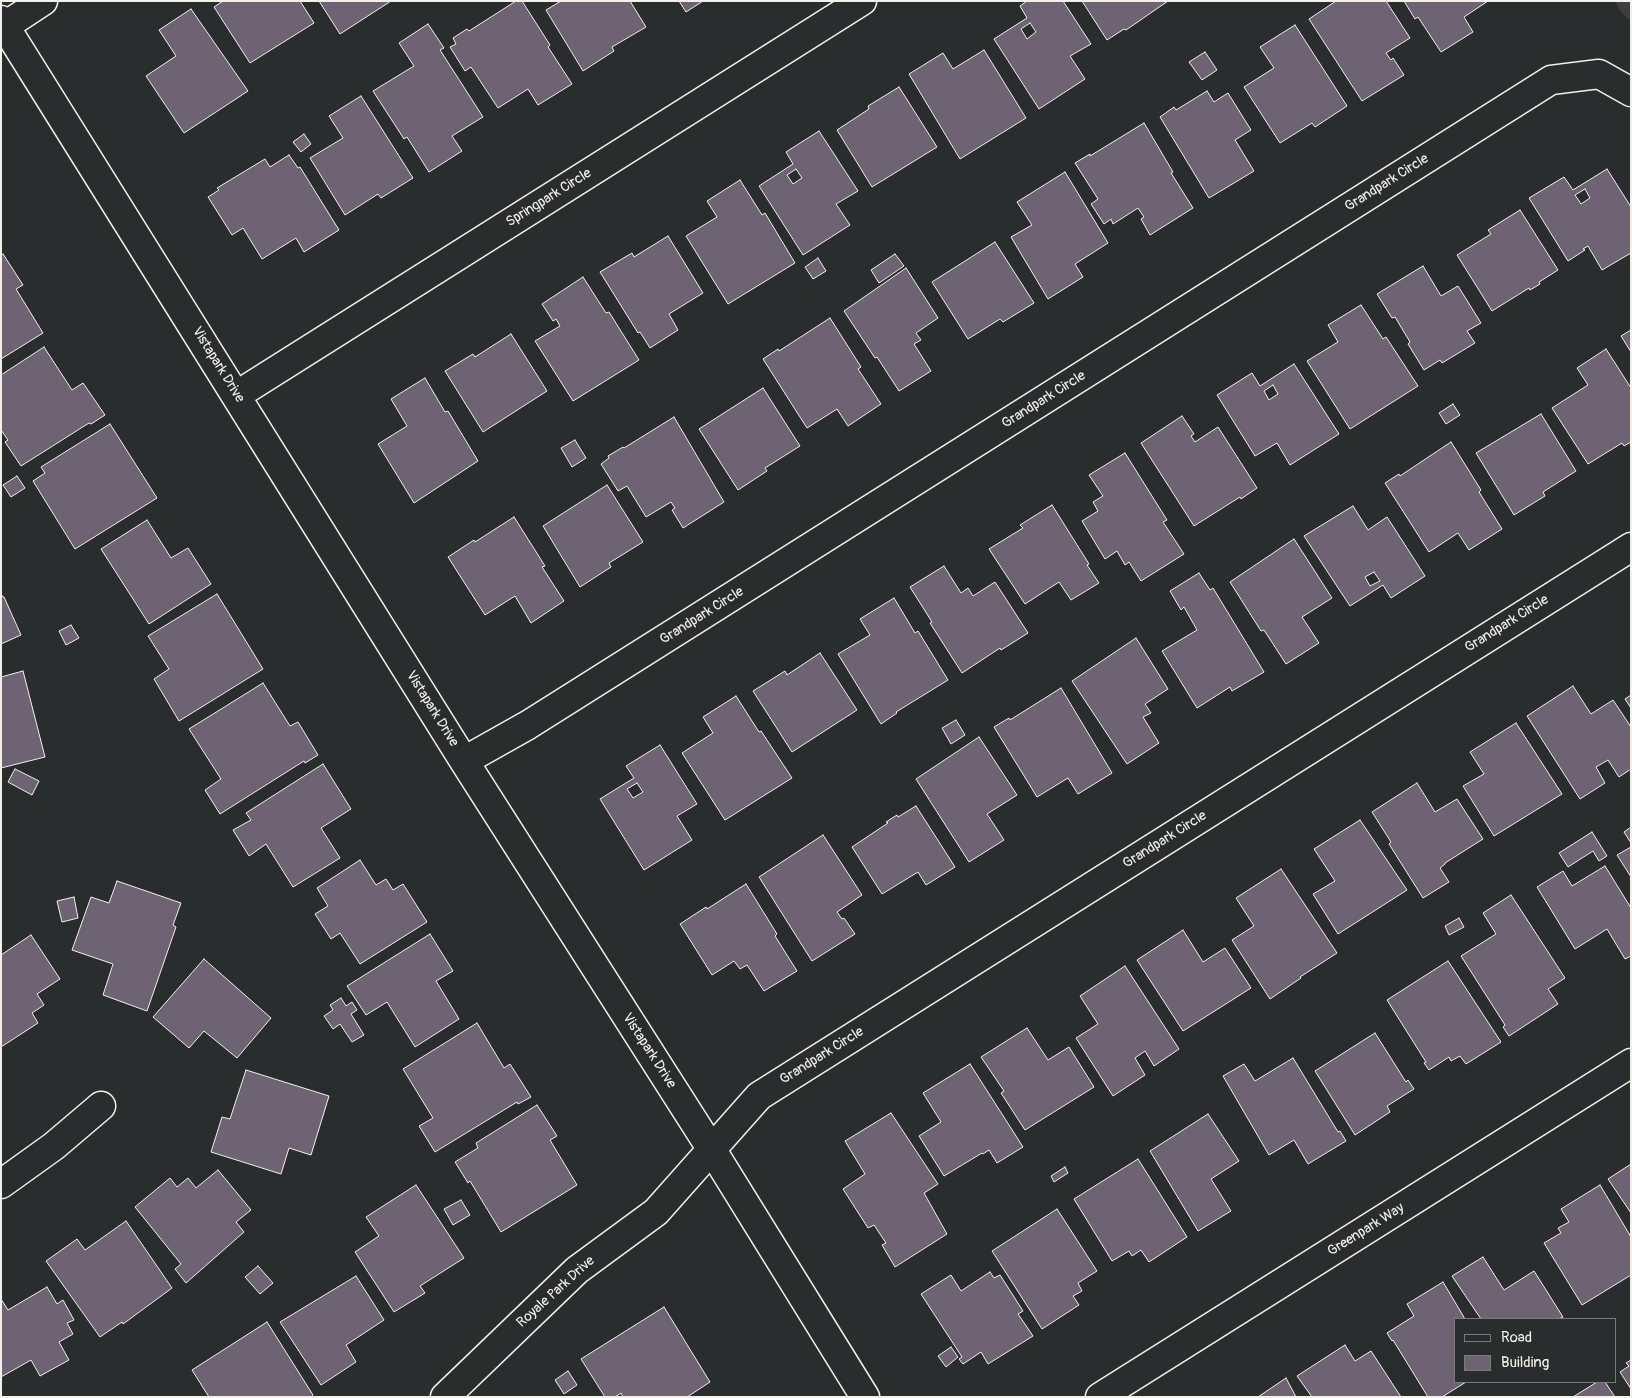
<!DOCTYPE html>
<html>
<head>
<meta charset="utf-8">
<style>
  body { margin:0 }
  #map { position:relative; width:1632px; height:1398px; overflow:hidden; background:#2a2d2e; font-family:Pangolin,sans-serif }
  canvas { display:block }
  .frame { position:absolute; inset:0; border:2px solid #f4f1e8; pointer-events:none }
  .legend { position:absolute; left:1454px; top:1318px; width:162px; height:65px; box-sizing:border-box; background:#2a2d2e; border:1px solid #7b7b78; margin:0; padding:6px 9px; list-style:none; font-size:15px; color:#f4f1e8 }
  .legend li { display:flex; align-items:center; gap:10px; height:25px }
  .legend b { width:25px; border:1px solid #7b7b78 }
</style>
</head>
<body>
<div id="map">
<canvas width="1632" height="1398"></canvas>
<div class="frame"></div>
<ul class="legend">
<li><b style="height:6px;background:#2a2d2e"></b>Road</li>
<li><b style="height:14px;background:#6d6373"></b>Building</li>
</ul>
</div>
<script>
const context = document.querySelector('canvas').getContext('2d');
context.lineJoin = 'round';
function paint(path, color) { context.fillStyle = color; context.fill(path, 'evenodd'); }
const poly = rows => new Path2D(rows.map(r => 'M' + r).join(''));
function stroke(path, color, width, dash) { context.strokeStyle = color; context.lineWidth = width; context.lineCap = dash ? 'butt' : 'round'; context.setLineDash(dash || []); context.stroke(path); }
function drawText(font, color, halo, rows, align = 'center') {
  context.font = font + ' Pangolin,sans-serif'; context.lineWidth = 4.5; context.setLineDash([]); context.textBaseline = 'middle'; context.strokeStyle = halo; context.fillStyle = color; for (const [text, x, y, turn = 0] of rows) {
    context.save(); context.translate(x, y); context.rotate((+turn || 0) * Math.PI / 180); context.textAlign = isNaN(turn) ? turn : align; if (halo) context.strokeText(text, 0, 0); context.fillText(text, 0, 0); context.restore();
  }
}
paint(poly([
  [1615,1,1631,1,1631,22,1619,9]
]), '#3e3d43');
const building = poly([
  [223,1,300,1,314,23,250,63,214,7,223,1],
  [319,1,391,1,340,34,319,1],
  [516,1,522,1,550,45,548,47,572,84,538,105,528,89,498,108,471,67,465,71,450,47,456,44,453,38,467,29,469,31,516,1],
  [561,1,630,1,646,27,612,47,614,51,583,71,546,10,561,1],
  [679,1,703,1,686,12,679,1],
  [1027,1,1063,1,1091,44,1070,56,1085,79,1039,109,994,39,1027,18,1020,6,1027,1],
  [1030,23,1036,32,1027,39,1021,29,1030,23],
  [1082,1,1168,1,1126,30,1124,29,1107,40,1082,1],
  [1336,1,1386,1,1410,38,1386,53,1391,60,1393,58,1404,75,1362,101,1309,19,1336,1],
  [1404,1,1488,1,1464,17,1473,32,1441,52,1418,17,1415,19,1404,1],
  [191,9,248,91,184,133,146,76,176,56,159,30,191,9],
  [428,24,444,48,440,50,483,117,452,136,462,151,429,172,407,137,404,139,373,91,414,66,399,43,428,24],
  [1295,25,1347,106,1315,127,1312,123,1280,143,1244,87,1274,68,1260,47,1295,25],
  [984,50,1026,118,960,159,909,74,943,53,953,69,984,50],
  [1205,52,1217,70,1202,80,1189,62,1205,52],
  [899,87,937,147,872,187,837,130,869,109,868,106,899,87],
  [1207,91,1214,102,1228,93,1251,130,1235,140,1254,171,1209,198,1160,117,1174,107,1176,110,1207,91],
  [361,96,413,178,381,198,378,194,345,215,310,158,343,138,329,116,361,96],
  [1144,123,1173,172,1171,173,1193,208,1150,235,1141,219,1144,217,1138,208,1113,224,1111,219,1104,224,1091,204,1098,199,1075,163,1090,154,1090,156,1144,123],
  [819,131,858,191,836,204,850,225,803,255,759,186,793,164,786,152,819,131],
  [796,169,802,178,793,184,787,175,796,169],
  [304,134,311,144,301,152,293,142,304,134],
  [289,155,298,168,300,167,339,230,304,252,296,238,262,259,243,228,232,235,208,197,219,190,217,188,265,159,270,167,289,155],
  [1607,169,1631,207,1631,253,1602,270,1588,246,1583,249,1585,250,1568,261,1529,198,1564,177,1573,190,1607,169],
  [1585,189,1590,198,1581,204,1575,195,1585,189],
  [1065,172,1108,243,1075,264,1083,277,1048,299,1011,237,1032,225,1017,202,1065,172],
  [740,180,762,215,765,213,795,263,728,304,686,236,717,217,707,201,740,180],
  [1520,210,1558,270,1539,282,1540,284,1530,290,1529,288,1492,311,1457,255,1491,234,1488,230,1520,210],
  [668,236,703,293,669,314,678,330,650,348,640,332,638,333,600,272,632,253,634,257,668,236],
  [995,242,1034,303,1003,322,1000,319,968,339,932,282,995,242],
  [3,254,23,285,16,289,43,333,1,359,1,256,3,254],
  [895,254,904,266,879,283,871,270,895,254],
  [818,258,826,271,813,279,805,267,818,258],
  [1423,266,1441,296,1458,286,1481,323,1467,331,1475,343,1442,363,1440,360,1424,370,1408,344,1410,342,1395,317,1392,318,1377,294,1423,266],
  [906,268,938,318,916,333,921,340,914,344,931,371,899,391,877,357,875,358,844,311,906,268],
  [583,277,606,313,609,312,639,360,573,401,535,341,560,326,556,319,553,321,542,304,583,277],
  [1361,305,1383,339,1386,337,1418,386,1350,429,1307,361,1338,342,1328,325,1361,305],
  [830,318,861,367,858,369,881,404,848,426,837,409,807,428,763,359,778,349,779,351,830,318],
  [1631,330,1631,352,1621,336,1631,330],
  [511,334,547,391,483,432,445,371,473,354,475,357,511,334],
  [44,347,72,390,83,383,105,415,91,424,89,423,21,466,5,442,8,440,1,430,1,375,44,347],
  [1606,349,1631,388,1631,442,1624,446,1622,443,1588,464,1552,408,1588,385,1577,368,1606,349],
  [1294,364,1339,434,1290,465,1277,443,1255,456,1217,395,1252,373,1260,386,1294,364],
  [1273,385,1278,394,1269,400,1264,391,1273,385],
  [425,378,445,412,448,411,478,461,414,503,378,444,407,426,391,399,425,378],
  [763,388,800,446,765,468,767,471,738,490,699,429,763,388],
  [1453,404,1460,415,1446,424,1439,413,1453,404],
  [1541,414,1576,471,1543,492,1545,496,1514,515,1476,453,1541,414],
  [1182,416,1194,434,1191,436,1195,442,1218,427,1257,488,1241,499,1240,497,1194,526,1141,443,1182,416],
  [674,417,724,502,683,528,672,510,675,508,671,502,646,517,627,486,618,491,601,464,609,458,608,456,623,447,624,448,674,417],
  [110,424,157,498,75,549,33,481,45,473,41,467,110,424],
  [575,440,586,458,572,467,561,448,575,440],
  [1451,442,1481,490,1479,492,1502,529,1469,550,1458,533,1429,552,1385,483,1399,474,1400,476,1451,442],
  [1125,453,1167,520,1163,522,1184,554,1141,581,1129,562,1125,565,1117,551,1105,559,1082,521,1098,511,1093,502,1103,496,1089,475,1125,453],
  [17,476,25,488,11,497,3,485,17,476],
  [607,485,643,542,609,563,611,567,580,587,543,526,607,485],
  [1052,505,1089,564,1087,565,1099,583,1071,600,1059,582,1025,604,989,549,1023,528,1020,525,1052,505],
  [1353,506,1368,530,1387,517,1425,576,1391,598,1383,585,1350,606,1304,536,1353,506],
  [1374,572,1380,581,1370,586,1365,577,1374,572],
  [514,517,545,566,542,567,564,601,531,623,515,596,485,615,448,557,474,540,475,542,514,517],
  [147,520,171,558,188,548,211,584,149,624,101,549,147,520],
  [1294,539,1332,598,1302,617,1319,643,1286,664,1264,630,1261,631,1230,582,1294,539],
  [944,566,961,593,968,588,973,596,995,582,1028,633,1001,650,1000,648,962,673,930,623,932,622,910,587,944,566],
  [1199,573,1210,590,1213,588,1264,672,1232,691,1230,687,1197,708,1162,651,1197,630,1184,607,1181,610,1170,591,1199,573],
  [1,594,3,597,4,597,21,635,1,644,1,594],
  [217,594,263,669,179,721,154,679,169,669,148,636,217,594],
  [894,598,915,633,918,631,948,680,896,712,897,713,881,724,838,654,870,635,860,619,894,598],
  [71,625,79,638,66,645,59,631,71,625],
  [1136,638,1168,689,1145,704,1151,713,1143,717,1159,743,1127,764,1072,681,1136,638],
  [820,653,857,710,792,752,753,691,785,671,787,675,820,653],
  [23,671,45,757,1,768,1,677,23,671],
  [263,683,290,726,298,722,318,755,305,763,304,761,220,814,205,790,221,779,189,729,263,683],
  [1573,686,1591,714,1613,700,1631,727,1631,769,1619,777,1608,760,1596,767,1605,783,1580,799,1527,716,1573,686],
  [1061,688,1112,773,1078,794,1068,778,1037,797,994,727,1009,718,1010,720,1061,688],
  [1631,695,1631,708,1625,699,1631,695],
  [736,696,759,732,761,731,792,778,725,820,682,753,713,733,703,717,736,696],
  [956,720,965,735,951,744,942,728,956,720],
  [1516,723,1562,794,1494,836,1463,786,1484,774,1470,752,1516,723],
  [979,737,1017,795,987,814,1004,840,969,862,916,779,979,737],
  [660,745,697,804,677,816,692,840,644,870,600,799,634,778,626,766,660,745],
  [637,783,643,792,633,798,627,789,637,783],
  [323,764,351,809,321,828,340,858,293,887,266,844,249,856,233,830,251,820,246,813,323,764],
  [15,769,39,781,32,795,8,782,15,769],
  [1417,783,1435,812,1457,799,1483,839,1445,863,1445,864,1440,868,1449,882,1423,898,1389,844,1391,842,1372,812,1417,783],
  [916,806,955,867,926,885,918,872,882,894,852,847,888,823,886,822,897,815,898,817,916,806],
  [1360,820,1407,890,1338,934,1313,894,1335,881,1314,849,1360,820],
  [1631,827,1631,843,1624,832,1631,827],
  [1592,832,1607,856,1599,861,1593,851,1568,867,1559,853,1592,832],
  [823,835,862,895,837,912,842,919,844,918,855,934,812,961,759,877,823,835],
  [1631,847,1631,877,1617,855,1631,847],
  [360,860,376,885,386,879,393,890,403,884,427,922,360,964,340,933,331,939,315,914,328,906,317,888,360,860],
  [1605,866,1631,908,1631,956,1625,959,1607,929,1575,949,1537,887,1563,871,1572,886,1605,866],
  [1281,869,1337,953,1300,977,1301,978,1270,999,1232,940,1254,926,1236,898,1281,869],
  [117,881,181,903,173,925,176,927,147,1011,103,995,113,964,72,950,91,897,109,903,117,881],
  [746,884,777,934,775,936,797,971,764,991,747,965,740,969,734,961,712,975,680,924,706,907,707,909,746,884],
  [1511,895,1565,978,1548,989,1558,1004,1509,1036,1503,1027,1505,1025,1461,956,1496,934,1483,913,1511,895],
  [74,897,78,918,62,922,57,901,74,897],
  [1459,918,1464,927,1449,935,1445,926,1459,918],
  [1183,930,1203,962,1225,948,1251,988,1183,1031,1137,960,1183,930],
  [430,934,453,971,436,981,459,1019,415,1047,387,1002,366,1015,347,986,430,934],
  [31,935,60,979,37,994,44,1005,32,1013,38,1023,1,1047,1,955,31,935],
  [204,959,271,1018,237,1058,204,1031,189,1048,153,1017,204,959],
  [1448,961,1501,1042,1466,1064,1460,1056,1451,1061,1449,1057,1429,1070,1424,1063,1426,1062,1387,1000,1448,961],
  [1125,966,1179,1049,1154,1066,1145,1051,1135,1058,1145,1075,1113,1096,1076,1038,1098,1024,1080,996,1125,966],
  [341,998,346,1006,352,1002,357,1010,351,1014,364,1035,352,1042,340,1024,333,1029,324,1016,333,1010,330,1005,341,998],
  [477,1023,504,1068,510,1064,531,1097,518,1104,517,1102,435,1152,419,1126,433,1118,403,1069,477,1023],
  [1027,1028,1048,1060,1069,1047,1094,1087,1025,1130,1001,1093,1004,1091,981,1057,1027,1028],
  [1375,1033,1406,1082,1408,1080,1414,1089,1387,1106,1390,1112,1355,1135,1315,1071,1375,1033],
  [1293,1058,1338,1132,1340,1131,1346,1141,1308,1164,1294,1140,1269,1155,1223,1076,1244,1064,1255,1081,1293,1058],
  [970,1064,1023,1147,997,1163,989,1150,983,1154,982,1153,944,1176,919,1136,941,1122,923,1093,970,1064],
  [246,1070,329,1096,311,1155,289,1148,281,1174,211,1152,222,1117,230,1119,246,1070],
  [537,1105,557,1136,550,1140,577,1185,501,1232,470,1181,468,1183,455,1162,478,1148,476,1143,537,1105],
  [891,1113,938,1184,924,1193,947,1234,895,1267,882,1245,886,1243,874,1225,868,1228,843,1189,865,1174,845,1141,891,1113],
  [1208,1114,1239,1161,1211,1179,1231,1211,1198,1231,1150,1151,1208,1114],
  [1138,1159,1187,1237,1149,1262,1141,1250,1132,1256,1129,1251,1112,1261,1074,1199,1138,1159],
  [1631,1164,1631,1213,1608,1179,1631,1164],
  [1065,1167,1068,1173,1054,1182,1051,1176,1065,1167],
  [218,1170,251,1210,236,1222,244,1232,186,1283,175,1269,181,1264,135,1207,170,1178,177,1187,188,1178,196,1188,218,1170],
  [416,1185,464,1258,420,1286,425,1293,394,1312,355,1252,379,1236,366,1217,416,1185],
  [1600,1185,1631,1237,1631,1275,1582,1305,1544,1243,1561,1233,1558,1228,1569,1222,1561,1209,1600,1185],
  [461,1200,470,1215,453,1225,444,1209,461,1200],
  [1057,1209,1097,1271,1078,1283,1082,1291,1073,1296,1079,1305,1042,1329,992,1251,1057,1209],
  [126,1221,172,1288,123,1324,122,1322,100,1337,46,1261,77,1239,85,1250,126,1221],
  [1483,1257,1504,1290,1534,1271,1563,1317,1559,1319,1481,1319,1452,1276,1483,1257],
  [258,1266,273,1283,260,1294,245,1277,258,1266],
  [990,1272,994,1278,1000,1275,1023,1311,1018,1314,1033,1336,988,1364,981,1352,963,1364,959,1359,962,1357,921,1294,951,1275,961,1291,990,1272],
  [356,1276,384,1320,346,1345,356,1362,321,1385,280,1322,356,1276],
  [1443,1282,1465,1319,1456,1319,1456,1382,1466,1382,1442,1397,1428,1397,1393,1340,1392,1341,1387,1333,1414,1316,1407,1304,1443,1282],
  [47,1287,57,1304,63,1300,74,1320,67,1323,73,1334,59,1342,69,1360,40,1376,31,1360,1,1377,1,1299,8,1310,47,1287],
  [664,1307,710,1382,687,1397,623,1397,621,1393,615,1397,605,1397,581,1359,664,1307],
  [267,1322,313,1395,311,1397,209,1397,192,1370,267,1322],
  [1345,1345,1355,1361,1371,1351,1401,1397,1312,1397,1297,1376,1345,1345],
  [951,1347,958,1357,946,1367,938,1356,951,1347],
  [1631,1360,1631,1389,1620,1372,1629,1366,1626,1363,1631,1360],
  [568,1371,577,1385,564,1394,555,1380,568,1371],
  [1286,1378,1296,1397,1258,1397,1286,1378],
  [1597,1382,1605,1382,1615,1397,1573,1397,1597,1382]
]);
paint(building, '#6d6373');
stroke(building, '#f4f1e8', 1);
const minor = poly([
  [1,20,464,761,712,1150,865,1397],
  [5,26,43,1],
  [237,395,862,1],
  [464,761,528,725,1551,80,1599,74,1631,92],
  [1,1184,54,1146,101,1106],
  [445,1397,577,1270,656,1212,759,1096,1631,547],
  [1100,1397,1631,1063]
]);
stroke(minor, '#f4f1e8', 31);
stroke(minor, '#2a2d2e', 28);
drawText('14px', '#f4f1e8', '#2a2d2e', [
  ["Grandpark Circle",1387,183,-32],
  ["Springpark Circle",549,198,-32],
  ["Vistapark Drive",218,365,58],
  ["Grandpark Circle",1044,400,-32],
  ["Grandpark Circle",702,616,-32],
  ["Grandpark Circle",1507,624,-32],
  ["Vistapark Drive",432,709,58],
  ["Grandpark Circle",1165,840,-32],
  ["Vistapark Drive",649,1051,57],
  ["Grandpark Circle",822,1056,-32],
  ["Greenpark Way",1366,1230,-32],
  ["Royale Park Drive",556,1292,-42]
]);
</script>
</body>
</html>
